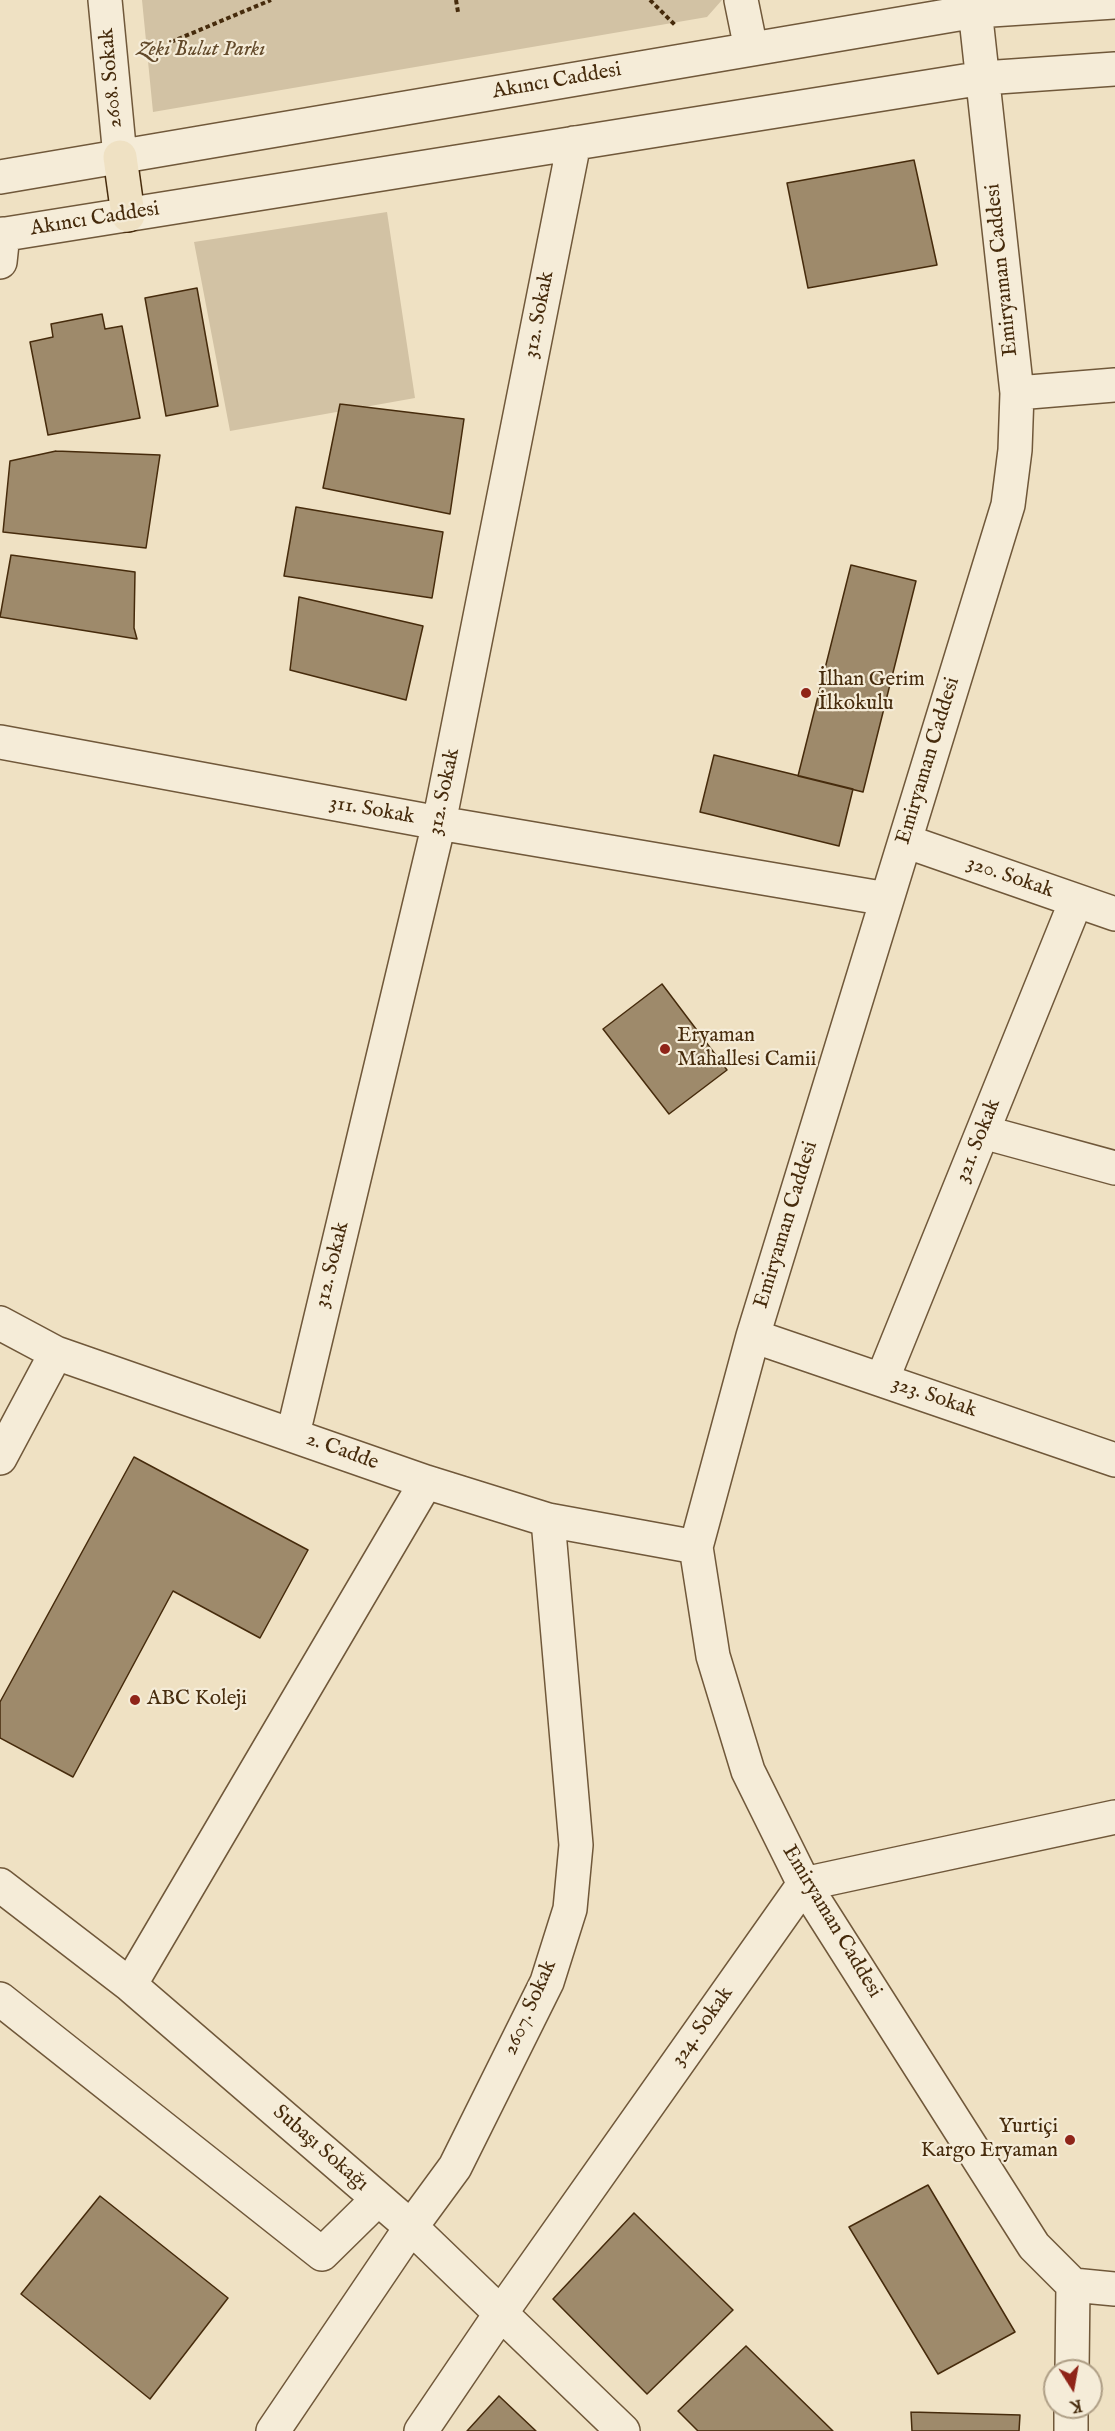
<!DOCTYPE html>
<html>
<head>
<meta charset="utf-8">
<style>
  body { margin:0 }
  #map { position:relative; width:1115px; height:2431px; overflow:hidden; background:#efe1c3; font-family:"IM FELL English",serif }
  canvas { display:block }
  .north { position:absolute; left:1043px; top:2359px; width:60px; height:60px; box-sizing:border-box; background:#f5ecd8; border:2px solid #af9f86; border-radius:50%; rotate:169deg; font-size:16px; font-weight:700; line-height:24px; text-align:center; color:#462b0c }
  .north::after { content:''; display:block; margin:auto; width:21px; height:27px; background:#8f2418; clip-path:polygon(50% 0,100% 100%,50% 72%,0 100%) }
</style>
</head>
<body>
<div id="map">
<canvas width="1115" height="2431"></canvas>
<div class="north">K</div>
</div>
<script>
const context = document.querySelector('canvas').getContext('2d');
context.lineJoin = 'round';
function paint(path, color) { context.fillStyle = color; context.fill(path, 'evenodd'); }
const poly = rows => new Path2D(rows.map(r => 'M' + r).join(''));
function stroke(path, color, width, dash) { context.strokeStyle = color; context.lineWidth = width; context.lineCap = dash ? 'butt' : 'round'; context.setLineDash(dash || []); context.stroke(path); }
function drawText(font, color, halo, rows, align = 'center') {
  context.font = font + ' "IM FELL English",serif'; context.lineWidth = 4.5; context.setLineDash([]); context.textBaseline = 'middle'; context.strokeStyle = halo; context.fillStyle = color; for (const [text, x, y, turn = 0] of rows) {
    context.save(); context.translate(x, y); context.rotate((+turn || 0) * Math.PI / 180); context.textAlign = isNaN(turn) ? turn : align; if (halo) context.strokeText(text, 0, 0); context.fillText(text, 0, 0); context.restore();
  }
}
paint(poly([
  [142,0,722,0,707,17,153,112],
  [387,212,415,398,230,431,194,242]
]), '#d2c2a4');
const building = poly([
  [914,160,937,265,808,288,787,183,914,160],
  [197,288,218,406,166,416,145,298,197,288],
  [102,314,105,329,122,326,140,418,48,435,30,342,53,337,51,324,102,314],
  [340,404,464,419,450,514,323,488,340,404],
  [56,451,160,455,146,548,3,532,10,461,56,451],
  [296,507,443,532,432,598,284,576,296,507],
  [11,555,135,572,134,628,137,639,0,617,11,555],
  [851,565,916,581,863,792,798,776,851,565],
  [299,597,423,626,406,700,290,670,299,597],
  [714,755,853,789,839,846,700,812,714,755],
  [662,984,727,1070,669,1114,603,1029,662,984],
  [134,1457,308,1550,260,1638,173,1591,73,1777,0,1738,0,1702,134,1457],
  [928,2185,1015,2332,938,2374,849,2227,928,2185],
  [100,2196,228,2298,150,2399,21,2294,100,2196],
  [634,2213,733,2310,647,2394,553,2299,634,2213],
  [746,2346,833,2431,698,2431,678,2411,746,2346],
  [499,2396,536,2431,467,2431,499,2396],
  [911,2412,1020,2415,1019,2431,912,2431,911,2412]
]);
paint(building, '#9e8a6b');
stroke(building, '#462b0c', 1.5);
const minor = poly([
  [105,0,120,157],
  [741,0,751,49],
  [974,0,1017,393,1015,450,1008,505,753,1336,696,1547,713,1656,748,1771,804,1884,1034,2246,1073,2285,1072,2371],
  [0,177,976,11,1115,2],
  [0,235,983,78,1115,69],
  [0,262,3,234],
  [1017,393,1115,385],
  [0,742,439,823,887,899],
  [905,841,1115,914],
  [983,1132,1115,1168],
  [0,1323,56,1353,426,1482,548,1520,696,1547],
  [753,1336,1115,1460],
  [882,1380,1076,901],
  [293,1434,439,823,574,143],
  [0,1458,56,1353],
  [0,1885,130,1985,411,2227,623,2431],
  [130,1985,426,1482],
  [0,1999,322,2254,378,2199],
  [1073,2285,1115,2289],
  [273,2431,411,2227,455,2167,547,1982,570,1909,576,1845,548,1520],
  [421,2431,501,2313,804,1884,1115,1817],
  [1071,2431,1071,2407]
]);
const major = poly([
  [120,157,128,215]
]);
stroke(minor, '#70583a', 36);
stroke(major, '#462b0c', 36);
stroke(poly([
  [456,0,458,12],
  [650,0,676,26],
  [171,42,271,0]
]), '#462b0c', 4, [4.5, 3]);
stroke(minor, '#f5ecd8', 33);
stroke(major, '#efe1c3', 33);
for (const [x, y, r, color] of [
  [806,693,6,"#8f2418"],
  [665,1049,6,"#8f2418"],
  [135,1700,6,"#8f2418"],
  [1070,2140,6,"#8f2418"]
]) { const dot = new Path2D(); dot.arc(x, y, r, 0, 2 * Math.PI); context.fillStyle = color; context.fill(dot); stroke(dot, '#f5ecd8', 2); }
drawText('italic 21px', '#62492a', '#f5ecd8', [
  ["Zeki Bulut Parkı",201,51]
]);
drawText('21px', '#462b0c', '#f5ecd8', [
  ["2608. Sokak",112,78,-95],
  ["Akıncı Caddesi",557,82,-10],
  ["Akıncı Caddesi",95,220,-9],
  ["Emiryaman Caddesi",1003,270,-96],
  ["312. Sokak",540,315,-79],
  ["Emiryaman Caddesi",929,761,-73],
  ["312. Sokak",445,792,-78],
  ["311. Sokak",372,811,10],
  ["320. Sokak",1010,878,19],
  ["321. Sokak",979,1141,-68],
  ["Emiryaman Caddesi",787,1225,-73],
  ["312. Sokak",333,1265,-76],
  ["323. Sokak",934,1398,19],
  ["2. Cadde",342,1452,20],
  ["Emiryaman Caddesi",831,1922,59],
  ["2607. Sokak",531,2008,-66],
  ["324. Sokak",703,2027,-55],
  ["Subaşı Sokağı",320,2149,41]
]);
drawText('21px', '#462b0c', '#f5ecd8', [
  ["İlhan Gerim",818,681],
  ["İlkokulu",818,705],
  ["Eryaman",677,1037],
  ["Mahallesi Camii",677,1061],
  ["ABC Koleji",147,1700],
  ["Yurtiçi",1058,2128,"right"],
  ["Kargo Eryaman",1058,2152,"right"]
], 'left');
</script>
</body>
</html>
